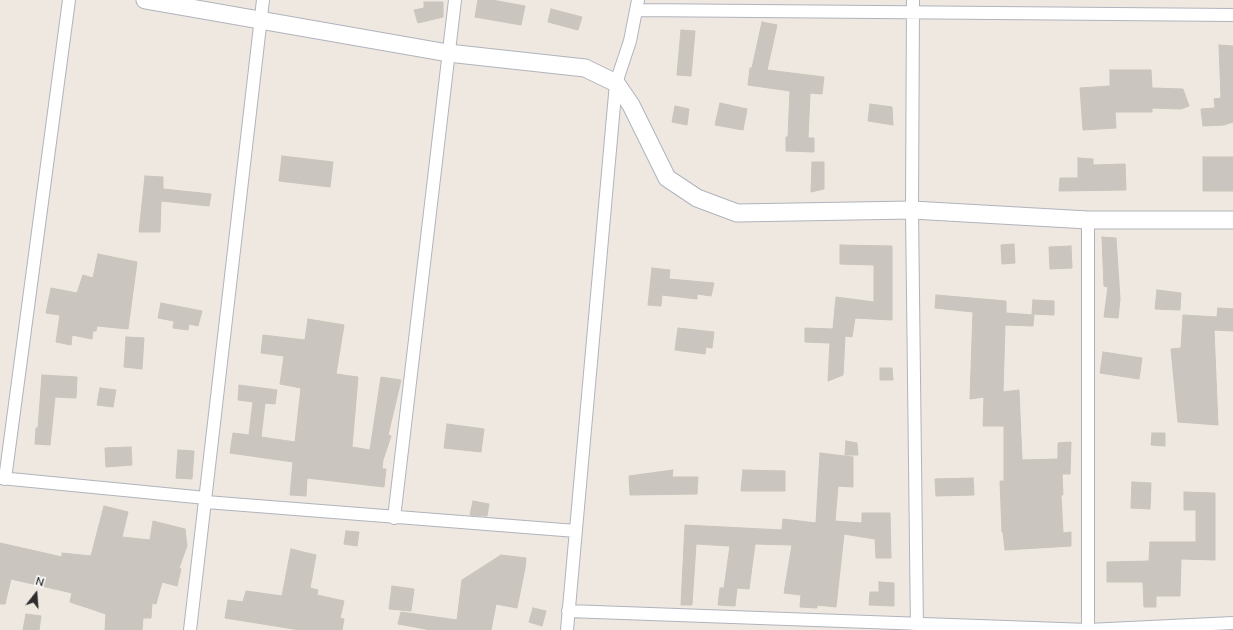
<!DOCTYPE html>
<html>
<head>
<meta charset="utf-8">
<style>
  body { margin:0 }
  #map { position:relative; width:1233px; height:630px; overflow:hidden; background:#eee8e1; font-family:"Nunito Sans",sans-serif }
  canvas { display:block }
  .north { position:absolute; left:16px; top:574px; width:40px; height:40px; -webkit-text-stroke:3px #fff; paint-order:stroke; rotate:17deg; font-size:11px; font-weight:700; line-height:16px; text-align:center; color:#2d2d2d }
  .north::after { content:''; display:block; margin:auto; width:14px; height:18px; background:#2d2d2d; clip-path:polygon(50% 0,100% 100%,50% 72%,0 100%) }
</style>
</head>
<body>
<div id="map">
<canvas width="1233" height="630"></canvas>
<div class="north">N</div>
</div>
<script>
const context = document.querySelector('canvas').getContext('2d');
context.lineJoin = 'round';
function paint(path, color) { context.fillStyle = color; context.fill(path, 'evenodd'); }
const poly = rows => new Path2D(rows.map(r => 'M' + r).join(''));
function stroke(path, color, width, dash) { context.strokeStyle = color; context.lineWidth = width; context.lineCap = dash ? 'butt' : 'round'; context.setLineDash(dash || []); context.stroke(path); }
const building = poly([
  [478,0,492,0,525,6,521,25,475,17,478,0],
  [424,2,443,2,443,17,418,23,414,10,424,8,424,2],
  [551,9,582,17,578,30,548,22,551,9],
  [762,22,777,25,767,70,824,77,822,94,810,93,808,138,814,138,814,152,786,151,786,137,788,137,790,91,748,85,750,68,752,68,762,22],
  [681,30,695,31,691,76,677,75,681,30],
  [1219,45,1233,46,1233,122,1224,125,1203,126,1201,109,1215,108,1214,99,1221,98,1219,45],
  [1110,70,1151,70,1152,88,1183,89,1189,106,1181,109,1152,108,1152,112,1115,112,1116,128,1083,130,1080,88,1110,86,1110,70],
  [720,103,747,109,743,130,715,125,720,103],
  [870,104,892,107,893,125,868,121,870,104],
  [675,106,689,109,687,125,672,122,675,106],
  [282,156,333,162,330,187,279,181,282,156],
  [1203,157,1233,157,1233,191,1203,191,1203,157],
  [1078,158,1093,159,1093,165,1125,164,1126,190,1059,191,1060,178,1078,178,1078,158],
  [812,162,824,162,824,189,811,192,812,162],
  [145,176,163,177,163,189,211,194,209,206,161,201,160,232,139,232,145,176],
  [1102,237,1116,238,1120,299,1118,318,1104,317,1108,287,1104,286,1102,237],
  [1014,244,1015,263,1002,264,1001,245,1014,244],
  [840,245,892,246,892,320,855,318,852,337,845,336,843,375,828,381,830,343,805,342,805,328,833,329,836,297,874,302,874,265,840,264,840,245],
  [1071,246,1072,268,1050,269,1049,247,1071,246],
  [98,254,137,262,128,329,97,326,96,331,93,331,92,339,72,335,71,345,56,342,60,315,46,313,51,288,77,293,83,275,93,278,98,254],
  [652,268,670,270,669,279,714,283,711,296,697,294,697,299,662,295,661,306,648,305,652,268],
  [1157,290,1181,293,1180,310,1155,309,1157,290],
  [936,295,1006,301,1006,313,1034,315,1033,326,1005,325,1003,392,1019,390,1022,460,1058,459,1058,443,1071,442,1070,474,1062,474,1063,495,1061,495,1063,533,1071,532,1071,546,1005,550,1003,532,1002,532,1000,481,1004,481,1004,426,983,426,984,397,970,399,973,312,935,308,936,295],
  [1033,300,1054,301,1054,315,1032,314,1033,300],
  [161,303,202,311,198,326,189,324,188,330,173,328,174,321,158,318,161,303],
  [1218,308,1233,309,1233,331,1214,330,1218,425,1178,422,1171,349,1181,348,1183,315,1217,317,1218,308],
  [308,319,344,325,336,374,358,377,352,447,370,450,381,377,401,380,388,435,391,436,383,460,382,469,386,469,384,487,307,478,306,496,290,495,293,462,230,453,233,433,249,435,253,402,238,400,239,385,277,390,275,404,265,403,261,437,295,442,301,388,280,384,284,356,261,353,263,335,305,340,308,319],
  [678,328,714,332,712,348,706,347,705,354,675,350,678,328],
  [126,337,144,338,142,369,124,367,126,337],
  [1103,352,1142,358,1139,379,1100,373,1103,352],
  [880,368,892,368,893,380,880,380,880,368],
  [42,375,77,377,76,398,55,397,50,445,35,444,36,428,38,428,42,375],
  [100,388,116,390,113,407,97,405,100,388],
  [447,424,484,429,481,452,444,448,447,424],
  [1152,433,1165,433,1165,446,1151,445,1152,433],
  [846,441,857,443,858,455,845,455,846,441],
  [131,447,132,465,106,467,105,448,131,447],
  [178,450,194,451,192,479,176,478,178,450],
  [820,453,853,457,853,487,838,486,835,521,862,523,862,513,890,513,891,558,876,558,875,539,844,534,836,607,817,605,817,608,800,607,801,595,784,593,792,545,755,544,749,589,737,588,735,606,718,605,720,588,724,588,730,546,696,544,692,605,681,605,685,525,782,530,783,519,816,523,820,453],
  [673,470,672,477,698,477,697,494,630,495,629,476,673,470],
  [743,470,785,471,785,491,741,491,743,470],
  [973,478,974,495,936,496,935,479,973,478],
  [1132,482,1151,483,1150,509,1131,508,1132,482],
  [1184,492,1215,493,1215,560,1181,559,1180,596,1156,596,1156,607,1144,607,1143,582,1107,582,1107,562,1149,561,1150,542,1196,542,1196,510,1184,510,1184,492],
  [473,501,489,504,487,516,470,515,473,501],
  [104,506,128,512,122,537,150,540,153,521,185,529,187,546,179,568,181,569,177,586,162,582,156,604,152,603,151,618,143,618,142,630,105,630,106,614,70,602,72,593,11,579,5,604,0,604,0,543,62,557,62,553,91,556,104,506],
  [346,531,359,532,357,546,344,544,346,531],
  [291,549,316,555,310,588,318,590,317,595,344,601,340,618,344,619,342,630,300,630,225,618,228,600,243,602,246,591,282,596,291,549],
  [501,555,526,558,525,568,517,608,496,604,491,630,431,630,398,624,401,612,457,620,462,580,501,555],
  [879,582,894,583,894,606,869,605,870,592,879,592,879,582],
  [392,586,414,589,411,611,389,609,392,586],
  [533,608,546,611,542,626,529,622,533,608],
  [26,614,41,616,39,630,23,630,26,614]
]);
paint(building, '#cac6bf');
stroke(building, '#cac4ba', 1);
const street = poly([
  [913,0,912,210,917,630],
  [637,10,1233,15],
  [0,478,206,498,206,502,576,531],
  [5,479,69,0],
  [394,518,455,0],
  [568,611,1088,630,1233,623],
  [190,630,263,0],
  [567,630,616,83,630,41,638,0],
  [1088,630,1088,220]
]);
const secondary = poly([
  [145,0,448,53,585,68,616,83,631,105,667,178,697,198,737,213,912,210,1088,220,1233,220]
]);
stroke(street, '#b1b3bd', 14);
stroke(secondary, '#b1b3bd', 19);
stroke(street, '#fff', 12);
stroke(secondary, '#fff', 17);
</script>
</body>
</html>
